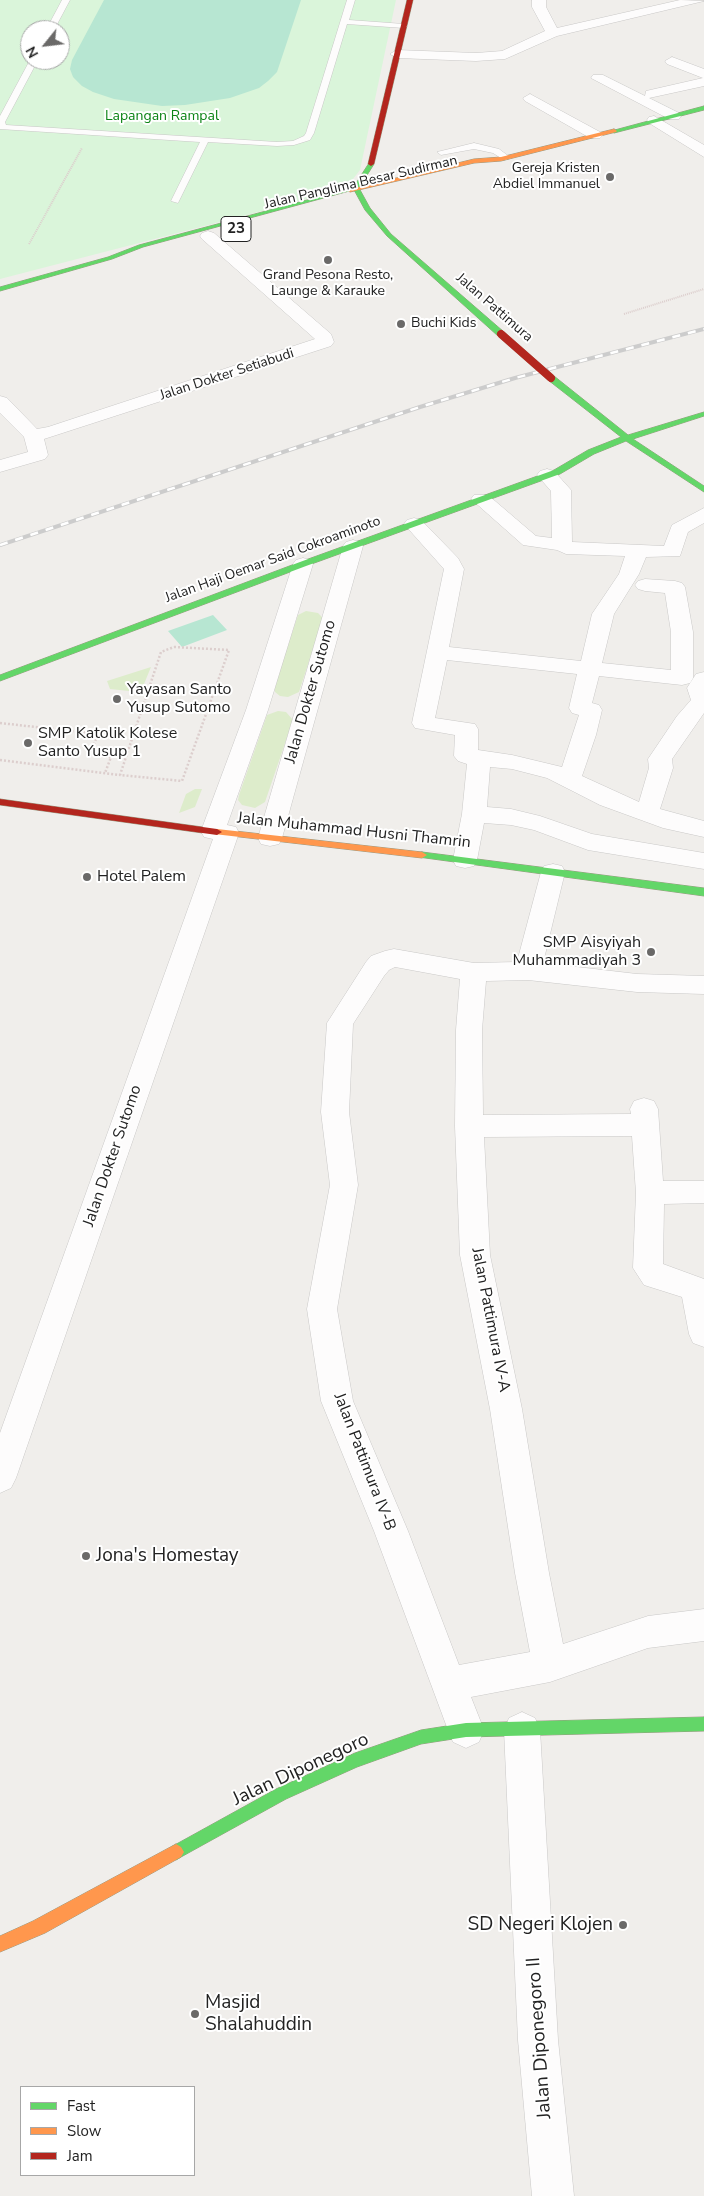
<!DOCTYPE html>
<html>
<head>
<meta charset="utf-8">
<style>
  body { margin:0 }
  #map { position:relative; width:704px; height:2196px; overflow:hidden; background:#f0eeeb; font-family:"Nunito Sans",sans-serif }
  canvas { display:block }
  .legend { position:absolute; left:20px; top:2086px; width:175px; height:90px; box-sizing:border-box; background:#fff; border:1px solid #a7a7a7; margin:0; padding:6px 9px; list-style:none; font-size:15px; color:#222 }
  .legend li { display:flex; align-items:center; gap:10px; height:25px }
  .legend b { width:25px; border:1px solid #a7a7a7 }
  .north { position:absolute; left:20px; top:20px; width:50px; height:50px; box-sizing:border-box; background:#fff; border:1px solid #a7a7a7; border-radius:50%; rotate:241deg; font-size:14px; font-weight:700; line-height:20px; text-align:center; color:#222 }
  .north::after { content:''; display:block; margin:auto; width:18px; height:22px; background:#6a6968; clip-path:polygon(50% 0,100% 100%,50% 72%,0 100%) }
</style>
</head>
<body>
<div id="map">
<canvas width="704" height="2196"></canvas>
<ul class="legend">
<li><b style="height:6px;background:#63d668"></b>Fast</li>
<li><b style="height:6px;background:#ff974d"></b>Slow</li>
<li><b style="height:6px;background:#b3261e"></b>Jam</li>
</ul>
<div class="north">N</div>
</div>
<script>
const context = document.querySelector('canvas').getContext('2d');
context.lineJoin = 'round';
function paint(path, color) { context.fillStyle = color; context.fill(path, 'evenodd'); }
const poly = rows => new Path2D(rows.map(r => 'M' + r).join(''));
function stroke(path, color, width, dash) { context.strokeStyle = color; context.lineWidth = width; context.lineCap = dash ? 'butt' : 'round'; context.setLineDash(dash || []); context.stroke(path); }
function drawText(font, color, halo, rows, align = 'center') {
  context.font = font + ' "Nunito Sans",sans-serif'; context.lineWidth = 4; context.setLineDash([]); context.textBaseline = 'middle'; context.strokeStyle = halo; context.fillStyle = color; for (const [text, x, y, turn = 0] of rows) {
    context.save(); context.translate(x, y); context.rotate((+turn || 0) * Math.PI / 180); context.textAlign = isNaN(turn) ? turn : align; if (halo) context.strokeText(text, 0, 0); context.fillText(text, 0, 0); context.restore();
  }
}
paint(poly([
  [306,611,318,613,323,618,299,692,288,697,280,696,275,692,274,687,298,615],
  [151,667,144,684,129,691,110,689,107,681],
  [278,711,286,712,293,720,265,802,255,808,242,805,238,800,239,795,267,715],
  [195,789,202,789,195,807,179,813,186,794]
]), '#ddeccb');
paint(poly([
  [0,0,396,0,360,170,353,179,338,190,274,208,0,279],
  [30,30,60,30,60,60,30,60]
]), '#daf5da');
paint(poly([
  [104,0,301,0,277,72,268,81,259,88,230,98,185,105,162,106,114,99,93,92,82,86,73,77,70,69,72,60],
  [213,615,227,630,182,647,168,631]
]), '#b7e6d2');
const lane = poly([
  [62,0,70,0,54,30,46,30,62,0],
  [347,0,355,0,349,20,404,24,408,26,404,28,347,24,314,133,310,140,294,145,277,146,208,142,178,203,171,201,200,142,0,129,0,116,30,60,38,60,5,122,6,125,277,142,293,141,304,136,306,133,347,0],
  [474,143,499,149,511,158,504,160,493,153,474,149,441,155,437,152,474,143]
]);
const street = poly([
  [532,0,546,0,546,7,557,28,680,0,704,1,557,36,505,59,476,61,397,58,390,54,397,50,476,53,502,51,545,31,532,7,532,0],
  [672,57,704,69,704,86,649,98,679,113,681,116,679,119,669,119,591,78,593,75,603,75,645,96,646,91,703,78,667,64,665,61,672,57],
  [530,94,600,132,603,135,600,138,590,138,525,101,523,98,530,94],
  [654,116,704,145,704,157,649,123,647,120,649,117,654,116],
  [208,231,214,233,331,334,334,342,331,346,44,439,48,455,45,459,0,472,0,460,28,452,24,437,0,413,0,396,7,398,37,429,48,427,315,339,202,239,200,236,202,233,208,231],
  [547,469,554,471,571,490,572,542,664,546,672,525,704,508,704,523,688,532,680,556,646,557,639,574,614,614,602,663,671,670,671,632,665,593,645,591,638,589,635,585,638,581,645,579,675,581,682,583,685,587,693,632,693,678,690,683,682,685,599,676,592,703,599,705,602,710,596,735,582,776,639,802,649,768,648,759,677,716,691,700,687,688,696,674,704,672,704,713,672,759,673,768,660,809,704,821,704,837,663,828,600,805,547,778,512,769,490,767,487,807,511,809,540,816,592,834,704,853,704,869,588,850,534,830,511,825,484,823,477,860,474,866,465,868,456,866,453,860,462,814,467,764,458,761,454,756,455,735,415,728,412,723,444,569,404,524,407,520,414,518,421,520,458,558,464,569,449,647,581,661,592,614,619,574,625,556,566,554,557,550,523,545,471,499,474,495,488,495,536,536,552,538,551,491,537,475,540,471,547,469],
  [447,660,577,674,569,708,572,713,579,715,562,767,512,755,478,750,478,729,475,724,435,718,447,660],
  [353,540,360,542,363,546,282,838,279,844,270,846,261,844,258,838,343,546,346,542,353,540],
  [303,558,310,560,313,564,268,710,227,825,236,827,239,833,16,1478,11,1488,0,1493,0,1433,213,839,204,837,201,831,246,710,293,564,296,560,303,558],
  [553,864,562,866,565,872,543,963,637,974,704,976,704,994,637,992,528,980,486,981,482,1030,483,1115,631,1114,630,1109,634,1101,644,1098,654,1101,658,1109,663,1181,704,1181,704,1203,664,1204,663,1264,704,1279,704,1347,693,1343,689,1334,682,1297,644,1285,633,1268,636,1193,632,1136,484,1137,490,1255,522,1409,549,1573,563,1644,648,1616,704,1609,704,1641,648,1648,550,1682,471,1697,484,1730,479,1742,466,1748,453,1742,448,1730,374,1531,321,1401,307,1309,330,1185,321,1112,327,1023,366,962,371,956,385,951,394,949,474,963,517,962,541,872,544,866,553,864],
  [395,967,460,979,456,1030,455,1126,460,1255,490,1409,515,1573,530,1652,459,1665,408,1531,353,1401,337,1309,358,1185,349,1112,353,1024,384,976,389,970,395,967],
  [522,1712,535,1718,540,1730,558,2040,574,2196,532,2196,518,2040,504,1730,509,1718,522,1712]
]);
const fast = poly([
  [704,106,704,110,614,133,611,131,704,106],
  [371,162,374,164,359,188,370,208,391,234,504,332,504,336,498,336,387,236,365,210,353,188,369,163,371,162],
  [348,189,353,190,143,247,112,259,0,291,0,287,108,257,139,245,348,189],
  [548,376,554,376,628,435,704,412,704,416,633,439,704,486,704,492,626,441,594,454,560,474,306,566,0,681,0,675,300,562,554,470,588,450,621,437,548,380,548,376],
  [422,852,704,888,704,896,418,857,417,855,418,853,422,852],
  [704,1717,704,1731,466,1737,421,1744,357,1767,286,1799,181,1857,176,1860,171,1857,168,1852,171,1847,276,1789,355,1753,421,1730,466,1723,704,1717]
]);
const slow = poly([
  [614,129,617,131,616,132,501,161,474,163,350,192,347,190,474,159,501,157,614,129],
  [217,829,422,852,427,855,422,858,214,834,212,832,214,830,217,829],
  [176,1844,181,1847,184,1852,181,1857,45,1933,0,1952,0,1936,33,1921,176,1844]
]);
const jam = poly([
  [407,0,413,0,374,164,371,166,368,164,407,0],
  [0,799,217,829,222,832,217,835,0,805,0,799]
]);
stroke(lane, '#c9c8c7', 1);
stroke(street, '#c9c8c7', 1);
stroke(fast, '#999a82', 1);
stroke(slow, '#999a82', 1);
stroke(jam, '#999a82', 1);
stroke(poly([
  [60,50,68,50],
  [29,244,82,148],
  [624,314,704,289]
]), '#dccecd', 2, [1, 1]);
stroke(poly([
  [174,647,229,650,182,781,120,775,161,652,174,647],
  [0,723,98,734,90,755,111,757,105,773],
  [0,760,120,775]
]), '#dccecd', 2.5, [2, 2]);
paint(lane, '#fdfcfc');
paint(street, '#fdfcfc');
paint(fast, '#63d668');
paint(slow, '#ff974d');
paint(jam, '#b3261e');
const rail = poly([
  [0,545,420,407,515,378,704,329]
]);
stroke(rail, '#ccc', 4);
stroke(rail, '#fff', 2.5, [8]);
const jamBridge = poly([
  [501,334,551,378]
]);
stroke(jamBridge, '#a79c86', 8, []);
stroke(jamBridge, '#b3261e', 8);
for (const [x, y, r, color] of [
  [610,177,5,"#6a6968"],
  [328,260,5,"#6a6968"],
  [401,324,5,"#6a6968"],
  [117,699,5,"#6a6968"],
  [28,743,5,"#6a6968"],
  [87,877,5,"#6a6968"],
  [651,952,5,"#6a6968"],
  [86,1556,5,"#6a6968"],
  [623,1925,5,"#6a6968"],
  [195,2014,5,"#6a6968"]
]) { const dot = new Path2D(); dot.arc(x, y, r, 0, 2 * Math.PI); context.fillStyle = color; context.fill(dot); stroke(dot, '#fff', 2); }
drawText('14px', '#0c8416', '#fff', [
  ["Lapangan Rampal",162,117]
]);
drawText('14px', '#222', '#fff', [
  ["Gereja Kristen",600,169],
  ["Abdiel Immanuel",600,185],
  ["Grand Pesona Resto,",328,276,"center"],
  ["Launge & Karauke",328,292,"center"],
  ["Buchi Kids",411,324,"left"]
], 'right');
drawText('14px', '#222', '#fff', [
  ["Jalan Panglima Besar Sudirman",361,183,-13],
  ["Jalan Pattimura",494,308,41],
  ["Jalan Dokter Setiabudi",227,375,-18],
  ["Jalan Haji Oemar Said Cokroaminoto",273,560,-20]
]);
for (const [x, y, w] of [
  [236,229,30]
]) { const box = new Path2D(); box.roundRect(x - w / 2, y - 12.5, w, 25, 4); context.fillStyle = '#fff'; context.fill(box); stroke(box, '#222', 1); }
drawText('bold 15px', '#222', null, [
  ["23",236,229]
]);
drawText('16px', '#222', '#fff', [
  ["Yayasan Santo",127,690],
  ["Yusup Sutomo",127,708],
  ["SMP Katolik Kolese",38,734],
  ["Santo Yusup 1",38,752],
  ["Hotel Palem",97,877],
  ["SMP Aisyiyah",641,943,"right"],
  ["Muhammadiyah 3",641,961,"right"]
], 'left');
drawText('16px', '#222', '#fff', [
  ["Jalan Dokter Sutomo",311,692,-74],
  ["Jalan Muhammad Husni Thamrin",354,831,6],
  ["Jalan Dokter Sutomo",113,1156,-71],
  ["Jalan Pattimura IV-A",490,1320,79],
  ["Jalan Pattimura IV-B",364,1462,69]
]);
drawText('19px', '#222', '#fff', [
  ["Jona's Homestay",96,1556],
  ["SD Negeri Klojen",613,1925,"right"],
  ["Masjid",205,2003],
  ["Shalahuddin",205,2025]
], 'left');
drawText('19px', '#222', '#fff', [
  ["Jalan Diponegoro",301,1770,-25],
  ["Jalan Diponegoro II",540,2038,-94]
]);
</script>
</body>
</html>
